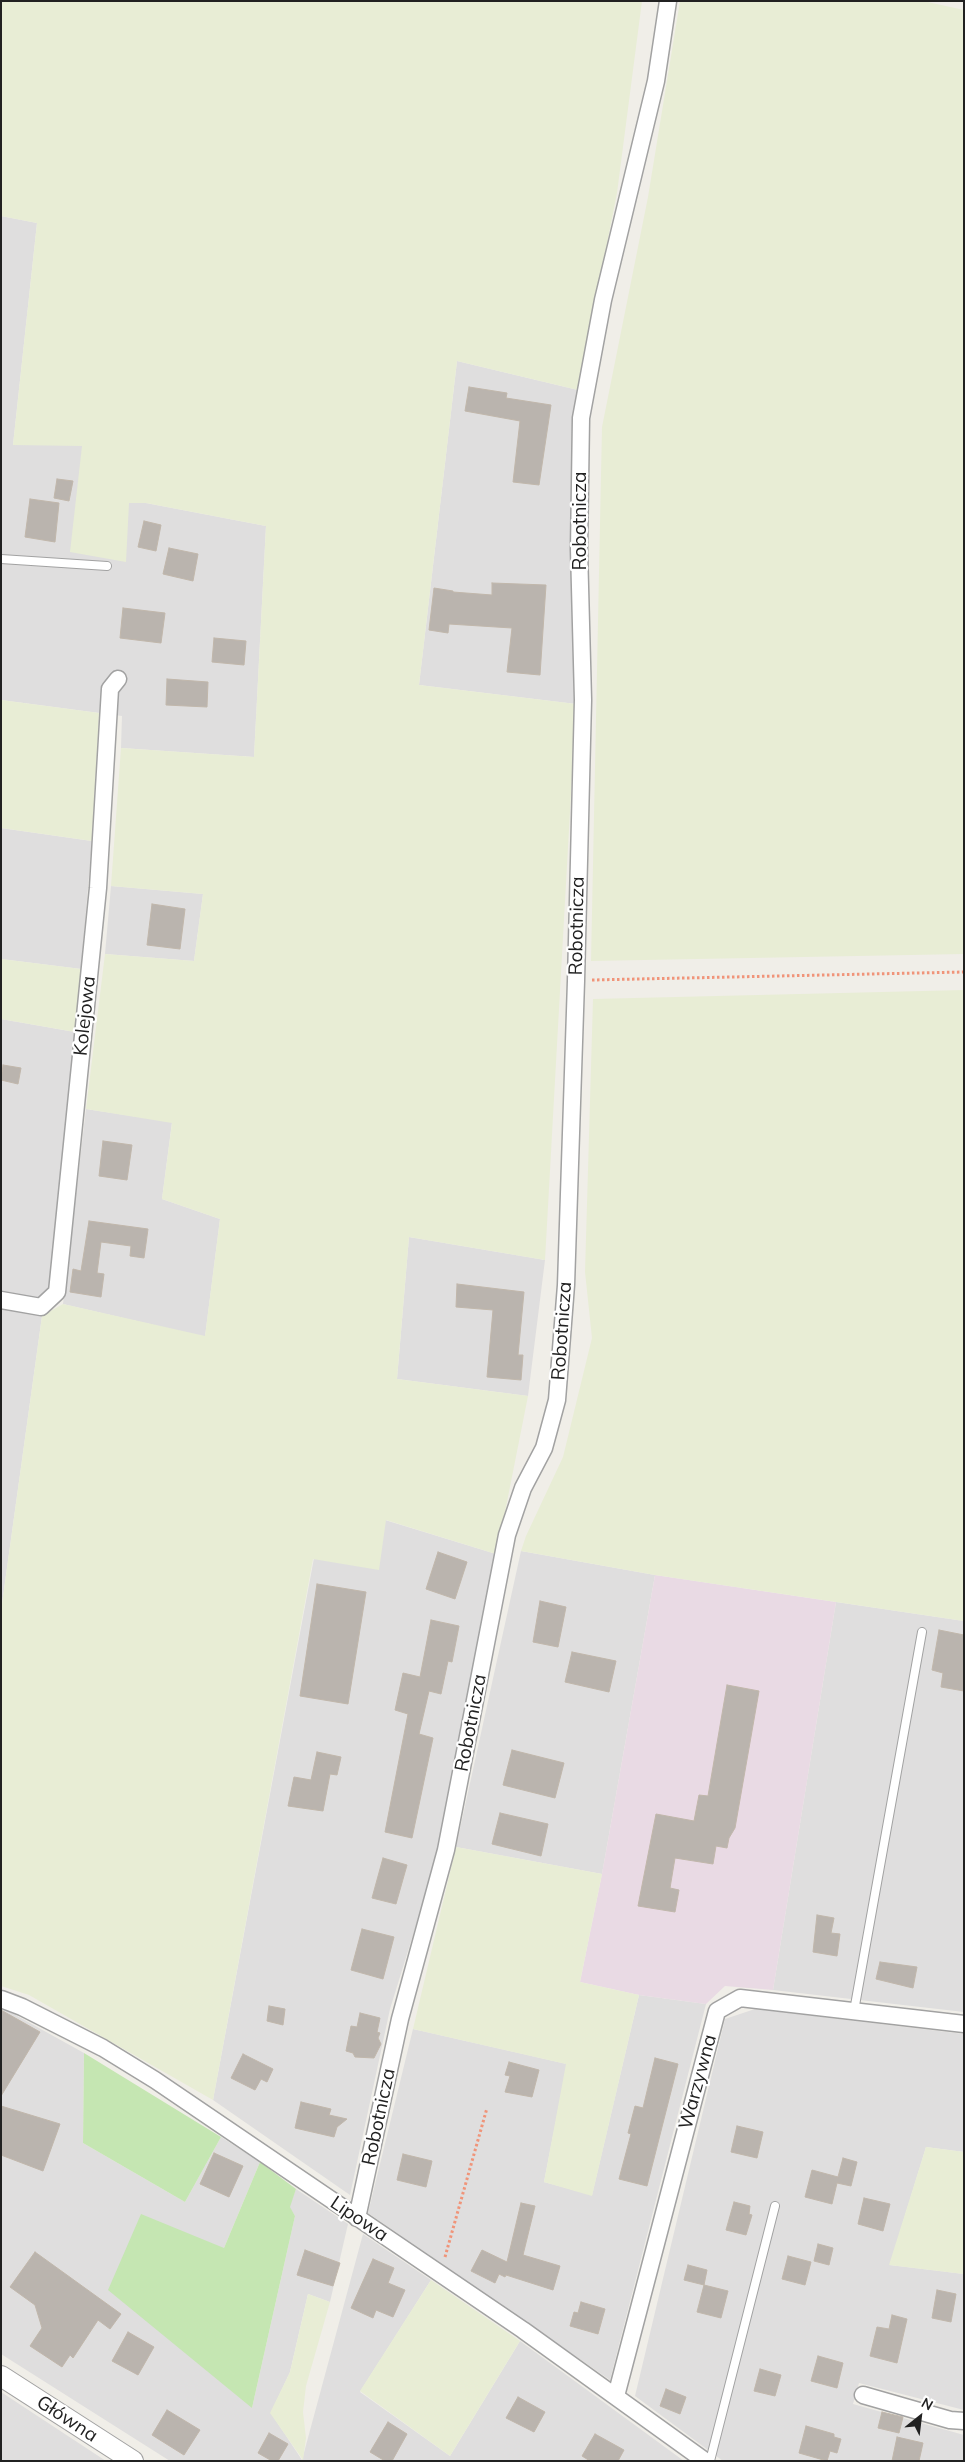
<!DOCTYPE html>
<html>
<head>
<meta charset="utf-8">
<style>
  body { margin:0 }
  #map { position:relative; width:965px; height:2462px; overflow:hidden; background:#f0eee8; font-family:Mulish,sans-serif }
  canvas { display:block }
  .frame { position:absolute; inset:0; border:2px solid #212121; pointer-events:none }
  .north { position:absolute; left:895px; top:2392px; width:50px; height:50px; -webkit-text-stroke:4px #fff; paint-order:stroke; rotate:29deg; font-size:14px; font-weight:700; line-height:20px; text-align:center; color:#212121 }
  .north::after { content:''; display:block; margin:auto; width:18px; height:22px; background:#212121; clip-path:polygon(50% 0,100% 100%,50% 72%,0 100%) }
</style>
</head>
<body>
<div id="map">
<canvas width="965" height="2462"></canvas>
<div class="frame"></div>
<div class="north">N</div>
</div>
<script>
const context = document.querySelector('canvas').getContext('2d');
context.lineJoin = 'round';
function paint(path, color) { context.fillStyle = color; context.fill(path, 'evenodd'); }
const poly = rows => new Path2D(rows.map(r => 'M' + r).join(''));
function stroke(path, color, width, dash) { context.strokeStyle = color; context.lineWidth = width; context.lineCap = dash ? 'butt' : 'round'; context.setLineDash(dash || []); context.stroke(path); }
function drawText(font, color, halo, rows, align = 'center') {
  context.font = font + ' Mulish,sans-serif'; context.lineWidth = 4.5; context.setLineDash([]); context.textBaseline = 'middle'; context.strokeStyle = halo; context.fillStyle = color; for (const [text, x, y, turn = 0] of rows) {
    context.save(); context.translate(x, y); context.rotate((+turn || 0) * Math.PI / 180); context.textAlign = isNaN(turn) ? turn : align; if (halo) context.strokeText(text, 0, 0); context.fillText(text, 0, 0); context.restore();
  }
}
paint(poly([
  [1,216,37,223,13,445,82,445,129,503,146,503,266,526,254,757,121,748,122,716,1,700],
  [457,361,578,390,574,433,576,704,419,685],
  [1,828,92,841,81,969,1,959],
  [111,886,203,894,194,961,105,954],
  [1,1019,75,1032,51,1286,38,1298,1,1291],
  [86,1109,172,1122,162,1199,220,1219,205,1337,63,1304],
  [409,1237,545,1260,528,1396,397,1379],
  [1,1308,42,1316,1,1611],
  [385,1520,496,1554,439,1851,390,2009,350,2195,213,2100,314,1558],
  [521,1551,655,1575,602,1874,456,1847],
  [836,1602,964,1621,964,2012,773,1990],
  [639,1995,706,2004,610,2380,368,2213,413,2029,567,2064,544,2182,592,2195],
  [1,2007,84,2053,83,2143,185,2202,221,2137,260,2162,224,2248,252,2408,295,2216,289,2207,296,2189,348,2224,330,2302,308,2294,290,2372,271,2413,302,2460,363,2234,431,2280,360,2392,450,2456,520,2341,684,2461,170,2461,1,2354],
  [755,2009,964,2034,964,2152,926,2147,890,2265,964,2274,964,2410,859,2383,853,2404,964,2435,964,2461,723,2461,635,2396,725,2019],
  [1,2392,106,2461,1,2461]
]), '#dfdede');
paint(poly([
  [655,1575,836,1602,773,1990,725,1986,706,2004,639,1995,580,1982,602,1874]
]), '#e9dae4');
paint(poly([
  [1,1,642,1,617,193,578,390,457,361,419,685,576,704,545,1260,409,1237,397,1379,528,1396,505,1512,496,1554,386,1520,379,1570,313,1559,213,2100,29,1995,1,1986,1,1611,42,1316,63,1304,205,1336,220,1219,162,1199,172,1123,86,1109,105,954,194,961,203,894,111,886,121,748,254,757,266,526,146,503,129,503,126,562,70,552,82,446,13,445,37,223,1,216],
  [680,1,923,1,964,10,964,954,591,961,602,427,648,197],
  [1,700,99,713,92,841,1,828],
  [1,959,81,969,75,1032,1,1019],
  [964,990,964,1621,655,1575,521,1551,526,1536,563,1457,592,1338,585,1272,593,999],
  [456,1847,602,1874,580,1982,639,1995,592,2196,544,2182,566,2064,413,2029],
  [926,2147,964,2152,964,2274,889,2265],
  [431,2280,520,2341,450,2456,360,2391],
  [308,2294,330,2302,306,2386,303,2412,306,2438,303,2460,270,2413,290,2372]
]), '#e8edd5');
paint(poly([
  [84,2053,221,2137,185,2202,83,2143],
  [260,2162,296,2189,290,2207,295,2216,252,2408,108,2290,141,2214,224,2248]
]), '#c5e6b2');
const building = poly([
  [469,387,507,393,506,398,551,405,539,485,513,482,520,421,465,411,469,387],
  [57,479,73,481,69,501,54,498,57,479],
  [30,499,59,503,55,542,25,537,30,499],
  [144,521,161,525,156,551,138,547,144,521],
  [169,548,198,554,193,581,163,574,169,548],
  [492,583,546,585,540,675,507,672,512,628,449,624,448,633,429,630,434,588,453,591,453,592,492,595,492,583],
  [123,608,165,613,161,643,120,638,123,608],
  [214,638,246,641,244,665,212,662,214,638],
  [167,679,208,682,207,707,166,705,167,679],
  [152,904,185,909,180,949,147,945,152,904],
  [3,1065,21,1068,18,1084,1,1080,3,1065],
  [103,1141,132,1145,127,1180,99,1176,103,1141],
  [89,1221,148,1229,144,1258,130,1256,131,1246,101,1242,97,1273,104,1274,101,1297,70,1292,73,1269,81,1271,89,1221],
  [457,1284,524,1292,518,1355,523,1355,521,1380,487,1377,493,1310,456,1307,457,1284],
  [438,1552,467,1562,455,1599,426,1589,438,1552],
  [317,1584,366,1592,348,1704,300,1696,317,1584],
  [540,1601,566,1607,558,1647,533,1642,540,1601],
  [431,1620,459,1626,452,1662,448,1661,441,1694,429,1691,419,1734,433,1738,412,1838,385,1832,408,1714,395,1710,403,1673,420,1677,431,1620],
  [939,1630,964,1635,964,1691,941,1687,943,1673,932,1670,939,1630],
  [572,1652,616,1661,609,1692,565,1682,572,1652],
  [727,1685,759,1691,735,1828,729,1838,727,1848,716,1846,713,1864,675,1858,670,1888,679,1890,675,1912,638,1906,656,1814,694,1821,699,1795,708,1796,727,1685],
  [512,1750,564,1763,555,1798,503,1785,512,1750],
  [317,1752,341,1757,337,1775,330,1774,323,1811,288,1806,294,1777,311,1780,317,1752],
  [500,1813,548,1824,541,1856,492,1844,500,1813],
  [383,1858,407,1865,396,1904,372,1898,383,1858],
  [817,1915,834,1918,831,1933,840,1934,837,1956,813,1952,817,1915],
  [362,1929,394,1937,383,1979,351,1970,362,1929],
  [880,1962,917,1967,913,1988,876,1979,880,1962],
  [269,2006,285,2009,283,2025,267,2021,269,2006],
  [1,2010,40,2032,1,2096,1,2010],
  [360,2013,380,2018,377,2032,380,2033,378,2038,381,2044,374,2058,355,2057,353,2053,346,2051,351,2026,357,2027,360,2013],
  [243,2054,273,2069,267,2082,261,2079,255,2090,231,2078,243,2054],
  [655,2058,678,2064,647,2186,619,2179,631,2134,628,2133,635,2106,643,2108,655,2058],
  [509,2062,539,2070,532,2097,505,2092,510,2076,505,2075,509,2062],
  [301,2102,331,2109,329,2115,347,2119,337,2127,334,2137,295,2128,301,2102],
  [1,2106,60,2124,43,2171,1,2155,1,2106],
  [737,2126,763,2132,757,2158,731,2152,737,2126],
  [214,2153,243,2166,229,2197,200,2184,214,2153],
  [403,2154,432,2161,426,2187,397,2180,403,2154],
  [843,2158,857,2162,851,2186,837,2183,832,2204,805,2197,812,2170,838,2177,843,2158],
  [864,2198,890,2204,883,2231,858,2224,864,2198],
  [734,2202,750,2206,749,2214,752,2215,746,2235,726,2230,734,2202],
  [521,2203,535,2206,523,2255,560,2266,553,2290,506,2275,505,2277,499,2274,495,2283,471,2271,482,2250,507,2262,521,2203],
  [818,2244,833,2248,829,2265,814,2261,818,2244],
  [305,2250,340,2263,333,2286,297,2275,305,2250],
  [35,2252,121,2314,110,2329,98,2320,73,2358,70,2355,62,2367,30,2346,42,2328,35,2305,10,2287,35,2252],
  [788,2256,811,2262,805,2285,782,2279,788,2256],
  [373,2259,394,2268,388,2283,405,2290,393,2317,376,2310,373,2318,351,2308,373,2259],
  [688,2265,707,2270,704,2285,684,2280,688,2265],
  [704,2285,728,2291,721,2318,697,2312,704,2285],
  [937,2290,956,2294,951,2322,932,2318,937,2290],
  [581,2302,605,2309,598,2334,570,2326,574,2312,578,2313,581,2302],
  [892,2315,907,2319,897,2363,870,2356,877,2327,889,2329,892,2315],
  [128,2332,154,2347,138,2375,112,2361,128,2332],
  [818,2356,843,2363,837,2388,811,2381,818,2356],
  [760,2369,781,2375,775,2396,754,2391,760,2369],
  [666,2389,686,2397,680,2414,660,2406,666,2389],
  [518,2397,545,2412,534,2432,506,2418,518,2397],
  [167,2410,200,2430,184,2455,152,2435,167,2410],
  [882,2412,903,2417,899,2433,878,2428,882,2412],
  [388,2422,407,2434,392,2461,385,2461,370,2452,388,2422],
  [806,2426,834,2434,834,2437,841,2439,837,2453,830,2451,827,2461,799,2453,806,2426],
  [269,2433,288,2444,278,2461,272,2461,258,2453,269,2433],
  [595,2434,624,2450,618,2461,590,2461,582,2456,595,2434],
  [897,2437,923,2443,919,2461,892,2461,897,2437]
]);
paint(building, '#bab4ae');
stroke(building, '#c1b7ab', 1);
const service = poly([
  [1,559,107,566],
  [854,2011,922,1632],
  [710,2461,775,2206]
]);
const minor = poly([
  [1,1300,41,1307,57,1292,98,888,110,689,118,679],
  [1,1999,22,2007,103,2048,155,2080,523,2330,705,2461],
  [357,2218,400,2019,446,1850,507,1535,523,1488,544,1448,557,1400,566,1285,576,981,583,700,579,549,581,418,603,300,656,81,668,1],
  [863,2395,950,2420,964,2421],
  [616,2396,717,2011,740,1998,964,2024]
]);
const tertiary = poly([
  [1,2376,133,2461]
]);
stroke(service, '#a2a2a2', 10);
stroke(minor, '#a2a2a2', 19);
stroke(tertiary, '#a2a2a2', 22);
stroke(poly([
  [592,980,964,972],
  [445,2257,487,2108]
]), '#f09479', 3, [2.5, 2.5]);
stroke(service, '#fff', 8);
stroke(minor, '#fff', 16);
stroke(tertiary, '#fff', 20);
drawText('19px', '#212121', '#fff', [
  ["Robotnicza",580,521,-90],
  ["Robotnicza",577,926,-89],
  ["Kolejowa",85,1016,-84],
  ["Robotnicza",562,1331,-86],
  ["Robotnicza",471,1723,-79],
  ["Warzywna",698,2082,-75],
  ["Robotnicza",379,2117,-78],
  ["Lipowa",359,2219,34],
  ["Główna",67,2419,33]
]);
</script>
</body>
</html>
